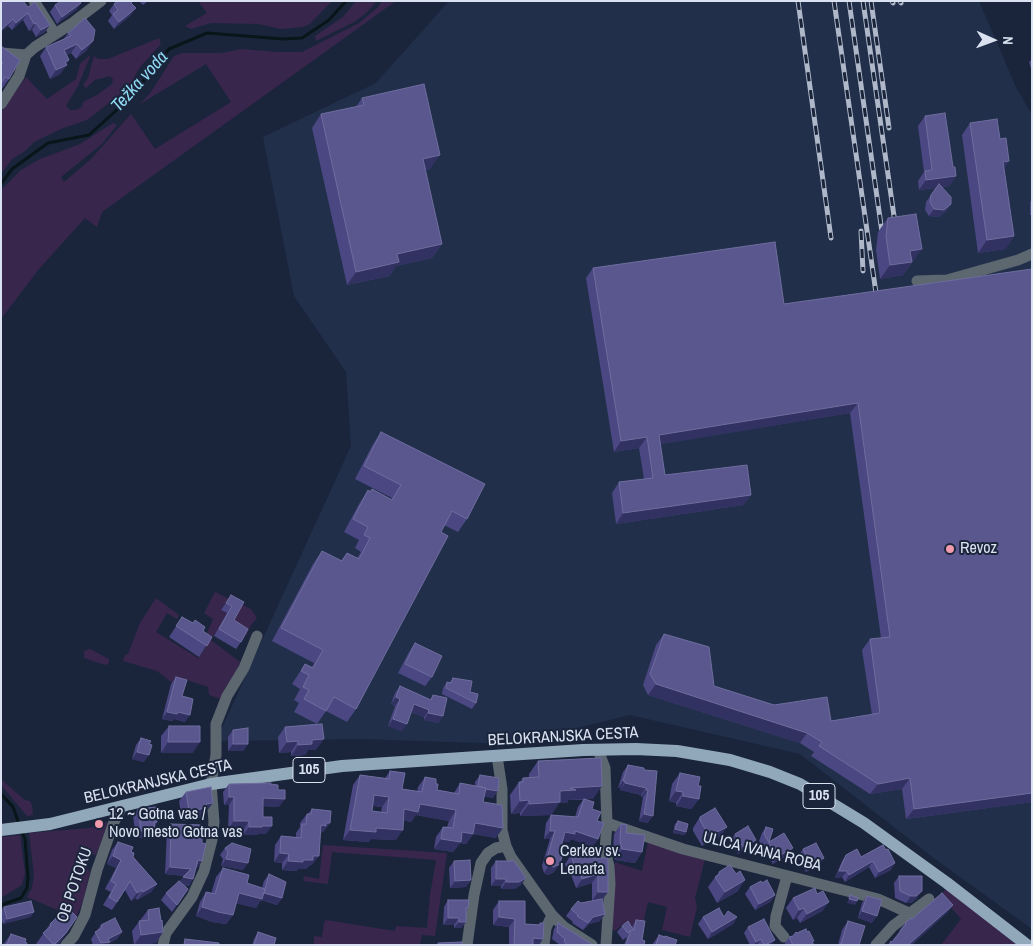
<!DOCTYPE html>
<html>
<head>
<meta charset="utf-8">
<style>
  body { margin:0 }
  #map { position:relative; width:1033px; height:946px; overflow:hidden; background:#1a253c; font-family:"Archivo Narrow",sans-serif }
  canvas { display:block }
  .frame { position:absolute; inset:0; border:2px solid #dae2f1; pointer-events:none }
  .north { position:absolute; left:968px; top:15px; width:50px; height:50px; -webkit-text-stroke:4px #1a253c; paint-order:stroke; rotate:92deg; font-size:14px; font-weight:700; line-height:20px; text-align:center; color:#dae2f1 }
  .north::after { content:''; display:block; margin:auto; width:18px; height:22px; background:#dae2f1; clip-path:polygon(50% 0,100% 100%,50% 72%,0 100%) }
</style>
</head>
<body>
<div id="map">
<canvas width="1033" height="946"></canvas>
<div class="frame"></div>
<div class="north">N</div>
</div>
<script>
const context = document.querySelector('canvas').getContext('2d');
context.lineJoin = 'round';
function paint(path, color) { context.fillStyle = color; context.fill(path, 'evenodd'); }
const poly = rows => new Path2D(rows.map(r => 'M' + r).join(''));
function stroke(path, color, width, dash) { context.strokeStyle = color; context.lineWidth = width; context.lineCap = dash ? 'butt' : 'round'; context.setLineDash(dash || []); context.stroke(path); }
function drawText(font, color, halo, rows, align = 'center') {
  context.font = font + ' "Archivo Narrow",sans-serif'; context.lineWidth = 4; context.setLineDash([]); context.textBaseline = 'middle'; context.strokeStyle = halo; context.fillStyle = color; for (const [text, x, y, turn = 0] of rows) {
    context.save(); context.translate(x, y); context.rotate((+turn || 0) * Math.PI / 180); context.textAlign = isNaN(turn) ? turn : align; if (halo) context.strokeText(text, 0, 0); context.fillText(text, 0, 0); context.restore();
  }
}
paint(poly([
  [449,1,979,1,1016,87,1032,115,1032,929,935,859,800,754,630,715,512,744,362,739,216,741,351,446,346,372,294,296,263,137,376,83]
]), '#212f4b');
paint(poly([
  [198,1,332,1,310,24,303,27,281,29,258,24,211,23,191,29,185,26,207,13],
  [356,1,377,1,366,13,356,21,316,41,315,36,343,17],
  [382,1,396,1,102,212,97,227,85,218,39,269,1,319,1,190,21,170,40,159,80,144,113,123,117,125,102,144,61,177,64,182,90,160,131,114,155,149,231,102,206,64,140,104,151,92,174,56,183,53,221,53,242,49,277,52,302,52,359,23,378,7],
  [159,38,161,44,140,67,131,83,118,96,87,120,61,129,34,142,25,151,12,159,1,174,1,112,26,77,47,99,76,79,80,64,91,54,78,86,66,106,70,110,76,110,82,107,83,102,97,95,112,84,113,79,110,76,95,80,86,88,83,85,88,78,94,56,98,59,108,59],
  [215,592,251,609,257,618,251,625,246,636,224,622,213,637,207,633,213,619,204,613],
  [226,602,238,609,233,617,221,610],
  [156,598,179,615,177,619,167,613,156,632,198,658,211,640,240,662,237,672,225,688,221,699,209,695,208,687,181,678,180,685,171,682,157,671,123,661,125,655,128,654,140,623],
  [90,649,109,659,109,663,105,665,84,658,84,651],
  [1,779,12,789,25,800,30,801,32,805,33,815,27,816,1,785],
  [106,822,108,823,96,855,90,854,86,868,90,872,83,901,76,918,27,897,32,888,34,875,29,833,89,828],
  [20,835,25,873,22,885,1,898,1,837],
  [648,842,705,859,695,898,697,907,690,937,662,930,667,907,648,902,642,927,623,924,615,931,611,928,615,862,642,871],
  [323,845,447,853,435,936,422,935,420,945,314,945,314,936,322,937,324,923,326,920,395,931,396,926,427,928,430,895,436,860,332,852,328,884,303,881,304,876,319,879],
  [946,888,1022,945,941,945,961,919,941,896]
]), '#38264d');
stroke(poly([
  [1,184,12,169,48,143,89,135,130,98,169,49,207,33,283,39,302,38,329,20,346,1],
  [1,794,13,807,19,824],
  [1,905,21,898,27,888,28,878,25,839,21,830]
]), '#081519', 3);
stroke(poly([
  [34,1,55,34],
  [1,53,26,55],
  [1,104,19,76,26,55,35,47,71,24,101,1],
  [917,281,947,280,1018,260,1032,254],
  [598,750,605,768,607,823,605,851,609,866,610,884,606,945],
  [497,756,502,789,502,830,506,846,511,857,552,915,564,927,592,945],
  [607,823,683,849,878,899,909,913],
  [784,937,775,926,776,916,787,876],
  [66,945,74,936,85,915,97,870,114,822,122,806],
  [163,945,166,933,192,897,204,871,212,840,214,822,211,784,216,755,216,724,227,696,244,668,257,636],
  [467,945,474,895,481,863,488,853,496,848,506,846],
  [544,945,546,928,552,915],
  [876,945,893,926,929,899]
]), '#5c6770', 11);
stroke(poly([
  [1,830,50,824,211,784,342,766,583,750,636,749,677,751,730,760,770,772,800,784,864,823,947,883,1027,945]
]), '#91a8bb', 12);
const rail = poly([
  [798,1,831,238],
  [834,1,877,300],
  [849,1,882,232],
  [863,1,896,230],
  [871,1,889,128],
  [892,1,893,3],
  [900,1,901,3],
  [861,231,863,271]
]);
stroke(rail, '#afb8c9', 5);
stroke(rail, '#1a253c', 3, [9]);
paint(poly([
  [1,1,28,7,50,25,45,32,36,37,32,30,29,31,23,20,12,30,8,26,1,32],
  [139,1,148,1,143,5],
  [81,3,76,10,57,24,50,12,55,5],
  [114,4,133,4,131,15,114,29,108,21,112,15,109,11],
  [68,33,87,50,76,59,71,53,67,55,69,60,60,74,50,79,40,56,46,47,63,40],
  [1,46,9,79,2,89,1,88],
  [1032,59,1032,72,1029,62],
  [362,98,430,169,425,170,442,244,432,258,396,266,389,276,347,285,312,128,321,114,356,107],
  [925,116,953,167,956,176,949,186,942,187,951,204,946,211,939,217,929,216,925,210,926,202,936,188,919,190,918,181,924,172,918,126],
  [970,123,1000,139,1009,161,1004,168,1014,236,1005,249,978,253,962,135],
  [1032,199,1032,215,1030,215,1030,202],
  [888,218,912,263,911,264,903,275,880,279,876,250,878,232],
  [593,268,784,304,1032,269,1032,802,906,819,902,789,870,794,811,756,814,752,800,743,648,695,643,685,656,645,664,634,714,686,774,705,831,721,872,715,862,650,870,639,881,638,850,413,660,444,665,475,751,495,743,505,616,524,612,493,619,482,644,479,639,448,614,452,586,278],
  [381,432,467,519,458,532,444,525,356,709,347,722,326,711,317,724,316,750,308,750,305,755,291,756,291,752,279,753,278,737,285,727,317,724,294,712,299,703,294,700,300,689,292,684,305,664,312,667,314,663,272,641,313,564,322,551,341,561,347,553,357,558,361,552,355,548,359,540,344,532,359,504,368,490,391,499,392,498,355,479,372,446],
  [231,595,234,620,241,642,236,649,214,636,227,613,221,610],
  [182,617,212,637,199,657,169,637],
  [415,643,432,677,425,686,398,673,409,652],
  [176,677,182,696,185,722,174,719,172,721,162,719,171,684],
  [453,678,476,703,472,709,442,694,443,688,447,682,450,682],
  [400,686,430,700,433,695,439,723,424,720,424,717,411,712,402,731,388,726,395,706,391,704,395,693],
  [169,726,193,753,161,753,161,736],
  [233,730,248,744,243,751,228,751,228,737],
  [141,738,144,762,132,759,136,745],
  [538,761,593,799,586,799,592,809,597,821,598,839,592,847,571,839,569,842,563,841,554,872,548,875,544,873,542,866,550,839,544,839,546,823,551,815,575,817,578,807,583,800,568,800,567,803,559,803,551,815,520,816,520,813,511,814,510,795,519,782,520,782,523,778,529,778,529,774],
  [628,765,644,770,657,771,648,823,639,821,643,797,641,797,641,795,620,790,621,788,618,788,623,772],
  [390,771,402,789,417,792,418,787,425,777,436,784,437,790,454,793,460,783,475,786,475,782,480,775,493,798,484,796,483,802,496,838,473,834,466,844,460,843,453,852,434,849,436,837,443,827,447,827,449,821,416,815,411,822,403,820,396,840,371,839,369,842,343,840,353,785,360,775,385,778],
  [373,806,382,807,381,812,372,811],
  [680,773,698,786,699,799,691,809,676,806,676,803,669,801,672,784],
  [229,784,270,784,278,790,279,807,263,806,263,817,266,834,258,834,257,835,243,835,244,829,228,829,229,805,224,805,223,792],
  [186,792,206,812,204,813,200,818,182,821,179,801],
  [138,809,157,822,155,826,150,837,136,838,133,816],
  [312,809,330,823,323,832,322,832,320,834,312,865,310,865,306,869,298,869,296,871,282,870,282,863,274,862,275,845,281,836,296,837,296,833,300,827,300,823,307,814,308,814],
  [700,817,727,827,719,837,702,846,693,831,693,828],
  [678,821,686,832,684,835,673,833,675,824],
  [171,824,202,861,196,868,189,886,183,885,188,889,172,912,161,900,166,893,180,881,185,876,165,874,167,830],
  [621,824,626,833,642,852,635,863,615,860,613,850,614,834],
  [766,827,769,842,789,854,773,864,759,841,762,833],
  [735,834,751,847,738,854,730,841],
  [118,842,131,852,133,857,157,884,151,892,137,900,136,898,131,901,125,890,112,910,103,905,111,892,105,889,116,868,107,864,112,850],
  [883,845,891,870,875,878,869,867,845,882,842,877,835,878,842,861,846,855,861,857],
  [225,848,243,870,221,866,223,859,220,855],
  [803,849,819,865,806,872,798,856],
  [571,855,593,858,608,892,602,900,600,921,589,924,583,930,572,923,573,922,566,916,571,909,581,903,592,901,592,883,576,888,571,875,569,876,565,864],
  [454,861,471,880,466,887,450,888,449,868],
  [496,861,521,885,514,889,501,889,501,886,491,886,491,868],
  [223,868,247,883,262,888,264,881,269,874,282,898,277,905,261,900,256,908,236,903,233,915,226,924,212,922,196,916,200,902,206,892,211,894,216,877],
  [719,872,738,891,717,903,708,887],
  [899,876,917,898,911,903,906,903,895,898,894,883],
  [762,883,775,895,770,902,755,910,745,894,750,887],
  [817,894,829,902,822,911,800,923,797,918,793,920,786,908,793,898],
  [867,896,872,923,858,918,862,903],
  [448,900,468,908,466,911,466,922,461,928,454,928,454,925,443,925,444,907],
  [499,901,525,924,539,925,540,923,539,945,509,945,509,927,493,925,493,910],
  [953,905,947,913,892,942,900,932,899,931,905,923],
  [4,907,34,912,30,917,3,924,1,918,1,910],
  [148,910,163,932,156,943,134,945,132,931],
  [77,917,58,945,37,945,36,944,50,924,59,919],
  [703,917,737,917,733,924,708,939,698,924],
  [636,920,644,945,624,945,627,937,623,940,617,932,622,926,632,927],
  [848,921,859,945,838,945,842,930],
  [558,923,593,945,560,945,552,939,554,929],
  [101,925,122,932,117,939,109,943,108,945,93,945,91,939],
  [748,927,771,945,750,945,744,933],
  [258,932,274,945,252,945,254,939],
  [797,933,813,943,814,945,784,945,789,937,793,936],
  [11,934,25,942,26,945,3,945],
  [659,935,675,945,652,945]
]), '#4b4782');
paint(poly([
  [81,3,76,10,57,24,62,17],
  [136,8,131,15,114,29,119,22],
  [28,13,23,20,12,30,16,23],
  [13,19,8,26,1,32,1,30],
  [36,23,32,30,29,31,34,24],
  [50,25,45,32,36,37,41,30],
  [93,41,87,50,76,59,82,50],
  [77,44,71,53,58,59,64,50],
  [69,60,65,66,67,65,60,74,50,79,56,70,65,62],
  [440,155,430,169,413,173,423,159],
  [1009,161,1001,173,1003,162],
  [956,176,949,186,919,190,926,180],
  [951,204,946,211,939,217,929,216,934,209],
  [1014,236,1005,249,978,253,987,240],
  [442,244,432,258,396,266,389,276,347,285,356,272,397,254],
  [922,249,903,275,880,279,890,265,910,251],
  [858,403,850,413,651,446,659,435],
  [647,437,639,448,614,452,621,441],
  [751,495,743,505,616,524,623,513],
  [656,684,807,733,800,743,648,695],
  [396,697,400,699,395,706,391,704],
  [414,704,429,710,424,717,409,711],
  [167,712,178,712,190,715,185,722,174,719,172,721,162,719],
  [428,713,443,716,439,723,424,720],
  [393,719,407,724,402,731,388,726],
  [324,739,316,750,308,750,305,755,291,756,298,745,312,740],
  [298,741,291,752,279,753,287,742],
  [168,742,200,742,193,753,161,753],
  [233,744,248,744,243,751,228,751],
  [137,752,149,755,144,762,132,759],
  [910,778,902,789,870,794,878,784],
  [623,781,625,781,621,788,618,788],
  [625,783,646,788,641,795,620,790],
  [602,786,593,799,568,800,567,803,559,803,551,815,520,816,529,804,560,791,570,788],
  [478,787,498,791,493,798,473,794],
  [646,790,648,790,643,797,641,797],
  [676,791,683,792,676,803,669,801],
  [1032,793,1032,802,906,819,914,809],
  [374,795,389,797,382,807,367,805],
  [683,796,699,799,691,809,676,806],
  [229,797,234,797,229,805,224,805],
  [263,798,285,799,279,807,257,806],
  [529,800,520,813,511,814,520,801],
  [213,803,206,812,204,813,200,818,182,821,189,811,206,804],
  [420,804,456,810,449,821,416,815,411,822,397,819,404,809],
  [644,814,653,816,648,823,639,821],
  [234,821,249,821,244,829,228,829],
  [326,823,330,823,323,832,322,832,320,835,321,825],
  [475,823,503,828,496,838,468,833],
  [262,826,272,826,266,834,258,834,257,835,243,835,249,827],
  [727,827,719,837,702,846,709,836],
  [376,828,403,830,396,840,371,839,369,842,343,840,350,830],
  [675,829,686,832,684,835,673,833],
  [155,830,150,837,136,838,141,831],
  [550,831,555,831,550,839,544,839],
  [575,831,598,839,592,847,571,839,569,842,560,841,565,832],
  [462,832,473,834,466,844,460,843,453,852,434,849,441,839],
  [756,840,751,847,738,854,743,847],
  [793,848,789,854,773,864,777,857],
  [622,849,642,852,635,863,615,860],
  [280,853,289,854,282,863,274,862],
  [113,856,121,860,116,868,107,864],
  [313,856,319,856,312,865,310,865,306,869,298,869,296,871,282,870,288,861,303,860],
  [824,858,819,865,806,872,811,865],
  [226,859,248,863,243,870,221,866],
  [198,860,202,861,197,868,194,867],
  [873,861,869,867,845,882,849,875],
  [895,863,891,870,875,878,879,872],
  [560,864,554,872,548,875,544,873,549,865],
  [578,866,571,875,569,876,575,867],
  [170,867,191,869,187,876,165,874],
  [839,871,847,871,842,877,835,878],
  [598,874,592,883,576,888,582,879],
  [183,877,193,879,189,886,179,883],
  [526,878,521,885,514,889,501,889,506,882],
  [496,879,506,879,501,886,491,886],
  [471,880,466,887,450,888,455,881],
  [745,880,738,891,717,903,725,892],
  [157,884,151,892,137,900,143,892],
  [142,890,136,898,131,901,137,893],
  [922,891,917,898,911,903,906,903,911,896],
  [598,892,608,892,601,901,592,901],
  [239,893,263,893,282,898,277,905,261,900,256,908,232,902],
  [775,895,770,902,755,910,759,904],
  [849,899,857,901,855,905,847,903],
  [829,902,822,911,800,923,807,914],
  [953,905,947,913,912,945,908,945],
  [202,907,233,915,226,924,212,922,196,916],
  [804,908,797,918,793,920,799,910],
  [862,911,877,916,872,923,858,918],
  [34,912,30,917,3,924,7,919],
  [605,914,600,921,589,924,583,930,593,917],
  [499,917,515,919,509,927,493,925],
  [737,917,733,924,708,939,712,932],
  [448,918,459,918,454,925,443,925],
  [459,922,466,922,461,928,454,928],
  [122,932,117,939,109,943,108,945,100,945,101,943,108,939],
  [163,932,156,943,134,945,141,935],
  [66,933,58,945,54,945],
  [533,938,543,939,539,945,528,945],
  [761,939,757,945,754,945,756,942],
  [775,940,771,945,765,945]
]), '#313261');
const building = poly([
  [1,1,23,1,28,7,35,2,50,25,41,30,36,23,34,24,28,13,16,23,13,19,1,30,1,1],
  [61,1,80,1,81,3,62,17,55,5,61,1],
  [117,1,133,1,131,3,136,8,119,22,113,14,118,10,114,4,117,1],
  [85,18,95,30,93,41,82,50,77,44,64,50,69,60,65,62,67,65,56,70,46,47,71,36,68,33,85,18],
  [1,46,20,60,9,79,5,77,1,84,1,65,3,63,1,62,1,46],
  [424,84,440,155,423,159,442,244,397,254,399,262,356,272,321,114,364,105,362,98,424,84],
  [945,113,953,167,955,167,956,176,926,180,925,171,932,170,925,116,945,113],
  [997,119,1000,139,1006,138,1009,161,1003,162,1014,236,987,240,970,123,997,119],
  [939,184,951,197,951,204,944,210,934,209,930,202,931,195,939,184],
  [916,214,922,249,910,251,912,262,890,265,886,236,888,218,916,214],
  [775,242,784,304,1032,269,1032,793,914,809,910,778,878,784,819,746,822,742,807,733,656,684,650,674,664,634,709,647,714,686,774,705,827,697,831,721,880,713,870,639,890,637,858,403,659,435,665,475,747,465,751,495,623,513,619,482,653,478,647,437,621,441,593,268,775,242],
  [381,432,485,484,467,519,452,511,441,532,448,536,356,709,334,697,326,711,304,699,309,690,303,687,309,675,301,671,305,664,313,668,323,650,281,628,322,551,342,561,347,553,359,559,370,538,364,535,368,527,353,519,368,490,370,492,372,489,392,500,401,485,364,466,381,432],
  [231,595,244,602,234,620,248,629,241,642,219,629,232,606,226,603,231,595],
  [182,617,193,623,195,620,205,627,203,631,212,637,207,646,176,626,182,617],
  [415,643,442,656,432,677,405,664,415,643],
  [176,677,187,680,182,696,193,699,190,715,178,712,177,714,167,712,176,677],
  [453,678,472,681,470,692,478,694,476,703,446,688,447,682,451,683,453,678],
  [400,686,431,700,433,695,447,698,443,716,428,713,429,710,414,704,407,724,393,719,400,699,396,697,400,686],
  [322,724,324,739,312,740,312,744,298,745,298,741,287,742,285,727,322,724],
  [169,726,200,726,200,742,168,742,169,726],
  [248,728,248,744,233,744,233,730,248,728],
  [141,738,151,741,149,744,152,745,149,755,137,752,141,738],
  [601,758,602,786,570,788,576,790,560,791,560,802,529,804,529,800,520,801,519,782,523,782,523,778,539,777,538,761,601,758],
  [628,765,644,768,644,770,657,771,653,816,644,814,648,790,646,790,646,788,625,783,625,781,623,781,628,765],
  [390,771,405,773,402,789,422,792,425,777,436,779,436,784,438,784,437,790,459,794,460,783,486,788,483,802,502,805,503,828,475,823,473,834,462,832,461,842,441,839,443,827,453,828,456,810,420,804,418,812,404,809,403,830,376,828,376,832,350,830,360,775,389,779,390,771],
  [374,795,389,797,387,813,372,811,374,795],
  [680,773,700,777,698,786,701,786,699,799,683,796,683,792,676,791,680,773],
  [480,775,499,778,498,791,485,789,486,788,478,786,480,775],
  [271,783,270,784,278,785,278,790,285,790,285,799,263,798,263,817,272,817,272,826,262,826,262,827,249,827,249,821,234,821,234,797,229,797,229,784,271,783],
  [211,787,213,803,206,804,207,808,189,811,186,792,211,787],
  [584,799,594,802,592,809,601,812,597,821,604,823,598,839,575,831,575,834,565,832,561,847,564,848,560,864,553,867,549,865,547,858,555,831,550,831,551,815,578,817,584,799],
  [156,807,157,822,154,822,155,830,141,831,138,809,156,807],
  [715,808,727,827,709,836,700,820,700,817,715,808],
  [312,809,331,811,330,823,326,823,326,826,321,825,319,856,313,856,313,860,303,860,303,862,288,861,289,854,280,853,281,836,301,838,302,824,306,824,307,814,311,814,312,809],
  [678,821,688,824,686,832,675,829,678,821],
  [171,824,202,825,202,843,206,844,202,861,198,860,193,879,183,877,191,869,170,867,171,824],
  [621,824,627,825,626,833,645,835,642,852,622,849,620,840,621,824],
  [748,826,756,840,743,847,735,834,748,826],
  [766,827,773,829,769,842,784,833,793,848,777,857,764,834,766,827],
  [118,842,133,847,131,852,134,853,133,857,157,884,143,892,142,890,137,893,130,881,117,902,109,897,116,884,111,881,121,860,113,856,118,842],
  [232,843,251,849,248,863,226,859,228,852,225,848,232,843],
  [816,843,824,858,811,865,803,849,816,843],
  [883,845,886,850,888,849,895,863,879,872,873,861,849,875,847,871,839,871,846,855,857,849,861,857,883,845],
  [590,849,593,858,608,858,608,892,598,892,598,874,582,879,578,866,575,867,571,855,590,849],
  [470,860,471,880,455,881,454,861,470,860],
  [496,861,514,861,526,878,519,882,506,882,506,879,496,879,496,861],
  [730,865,736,874,740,871,745,880,725,892,715,877,720,874,719,872,730,865],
  [223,868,249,875,247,883,265,889,262,899,239,893,233,915,218,912,202,907,206,892,215,894,223,868],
  [269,874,286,882,282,898,264,893,265,889,269,874],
  [899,876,922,876,922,891,916,896,911,896,900,891,899,876],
  [767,880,775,895,759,904,750,887,761,881,762,883,767,880],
  [179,881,188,889,177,905,166,893,179,881],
  [815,888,817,894,823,891,829,902,807,914,804,908,799,910,793,898,815,888],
  [942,893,953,905,908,945,889,945,891,941,892,942,906,924,905,923,911,918,912,919,942,893],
  [850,895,858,898,857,901,849,899,850,895],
  [867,896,882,900,877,916,862,911,867,896],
  [602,899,605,914,593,917,588,923,577,916,578,915,571,909,578,901,581,903,602,899],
  [448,900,469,900,468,908,466,908,466,922,459,922,459,918,448,918,448,900],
  [31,901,34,912,7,919,4,907,31,901],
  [499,901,525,901,525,924,540,925,540,923,544,923,543,939,533,938,533,945,514,945,515,919,499,917,499,901],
  [159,908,161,921,162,920,163,932,141,935,139,921,149,920,148,910,159,908],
  [719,908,724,917,728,911,737,917,712,932,703,917,719,908],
  [69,909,77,917,66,933,54,945,43,933,51,926,50,924,57,917,59,919,69,909],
  [115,918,122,932,108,939,110,942,101,943,95,932,102,928,101,925,115,918],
  [764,919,775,940,765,945,764,945,761,939,756,942,748,927,764,919],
  [636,920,645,921,642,940,645,941,644,945,626,945,631,930,628,933,622,926,628,921,634,931,636,920],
  [848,921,865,926,859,945,839,945,840,944,841,944,848,921],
  [558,923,593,945,567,945,564,941,565,939,557,932,558,923],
  [806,929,807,932,809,931,814,941,812,942,814,945,793,945,789,937,793,936,796,932,797,933,806,929],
  [258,932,276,938,274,945,254,945,258,932],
  [11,934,26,939,25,942,27,943,26,945,7,945,11,934],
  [659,935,665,937,665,936,677,940,675,945,656,945,659,935],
  [185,939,219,943,219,945,184,945,185,939],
  [462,942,462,945,438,945,438,943,462,942]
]);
paint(building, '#5a578e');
stroke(building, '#6e6d9e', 1);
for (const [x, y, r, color] of [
  [950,549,5,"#f29aad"],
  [99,824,5,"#f29aad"],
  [550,861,5,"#f29aad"]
]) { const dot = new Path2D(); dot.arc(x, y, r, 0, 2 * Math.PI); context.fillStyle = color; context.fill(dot); stroke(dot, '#1a253c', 2); }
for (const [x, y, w] of [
  [309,770,32],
  [819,796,32]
]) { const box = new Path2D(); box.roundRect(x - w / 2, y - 12.5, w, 25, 4); context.fillStyle = '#1a253c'; context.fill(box); stroke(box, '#dae2f1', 1); }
drawText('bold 15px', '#dae2f1', null, [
  ["105",309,770],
  ["105",819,796]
]);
drawText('16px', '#dae2f1', '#1a253c', [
  ["Revoz",960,549],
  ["12 ~ Gotna vas /",109,815],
  ["Novo mesto Gotna vas",109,833],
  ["Cerkev sv.",560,852],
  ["Lenarta",560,870]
], 'left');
drawText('16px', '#dae2f1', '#1a253c', [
  ["BELOKRANJSKA CESTA",563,737,-3],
  ["BELOKRANJSKA CESTA",158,782,-13],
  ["ULICA IVANA ROBA",762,852,14],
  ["OB POTOKU",75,885,-71]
]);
drawText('italic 18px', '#91daf3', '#1a253c', [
  ["Težka voda",140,82,-48]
]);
</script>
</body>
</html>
